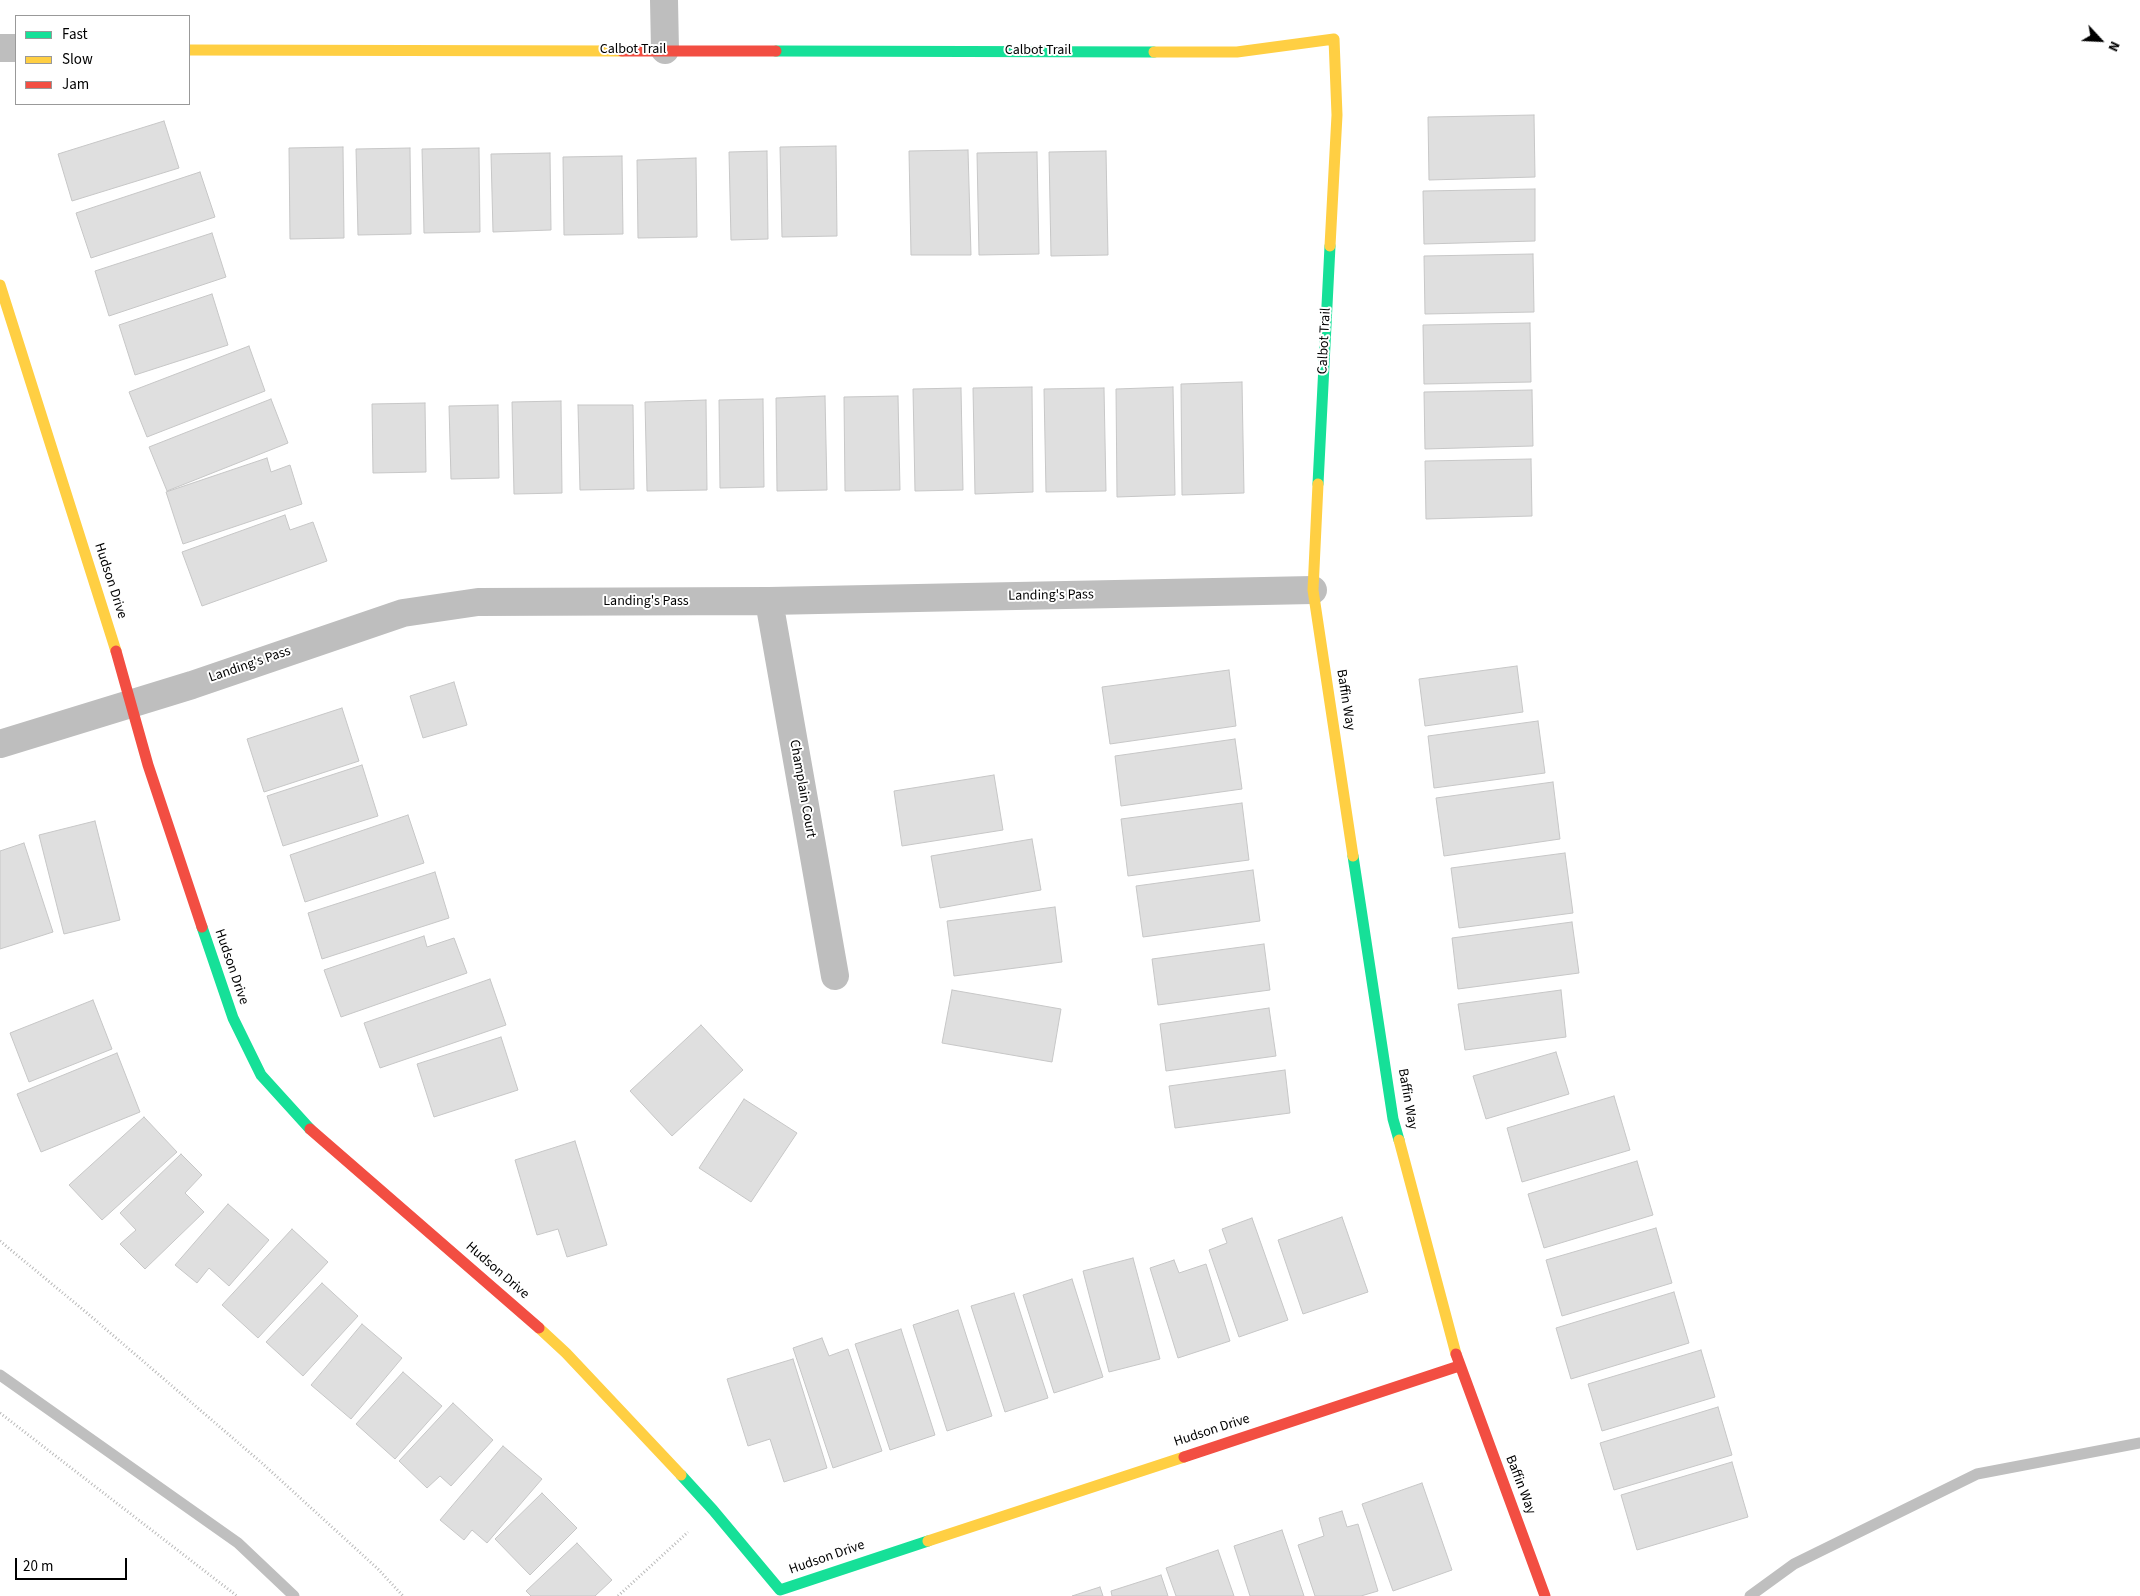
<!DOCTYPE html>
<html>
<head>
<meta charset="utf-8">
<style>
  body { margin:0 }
  #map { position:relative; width:2140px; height:1596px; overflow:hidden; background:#fff; font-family:"Source Sans 3",sans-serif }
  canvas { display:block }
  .legend { position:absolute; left:15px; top:15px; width:175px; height:90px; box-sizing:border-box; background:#fff; border:1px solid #999; margin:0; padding:6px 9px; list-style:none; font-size:15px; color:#000 }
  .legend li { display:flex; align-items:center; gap:10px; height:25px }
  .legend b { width:25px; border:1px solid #999 }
  .north { position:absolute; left:2075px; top:15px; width:50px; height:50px; -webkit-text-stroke:4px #fff; paint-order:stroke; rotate:115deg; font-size:14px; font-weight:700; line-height:20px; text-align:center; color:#000 }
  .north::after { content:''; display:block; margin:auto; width:18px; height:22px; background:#000; clip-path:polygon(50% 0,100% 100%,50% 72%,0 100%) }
  .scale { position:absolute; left:15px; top:1558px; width:112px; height:22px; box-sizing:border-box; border:2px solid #000; border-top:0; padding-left:6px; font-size:15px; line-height:18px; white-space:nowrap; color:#000; -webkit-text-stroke:4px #fff; paint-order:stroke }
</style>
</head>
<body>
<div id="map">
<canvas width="2140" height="1596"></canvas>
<ul class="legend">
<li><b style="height:6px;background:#16e098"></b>Fast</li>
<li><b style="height:6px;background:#ffcf43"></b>Slow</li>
<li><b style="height:6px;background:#f24e42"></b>Jam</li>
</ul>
<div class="north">N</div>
<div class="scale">20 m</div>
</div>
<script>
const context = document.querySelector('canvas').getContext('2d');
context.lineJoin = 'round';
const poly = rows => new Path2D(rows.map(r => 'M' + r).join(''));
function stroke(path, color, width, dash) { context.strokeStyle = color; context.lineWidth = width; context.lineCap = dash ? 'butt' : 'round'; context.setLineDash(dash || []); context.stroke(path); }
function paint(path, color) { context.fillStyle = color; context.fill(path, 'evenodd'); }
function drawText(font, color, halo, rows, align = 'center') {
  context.font = font + ' "Source Sans 3",sans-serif'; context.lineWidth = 4; context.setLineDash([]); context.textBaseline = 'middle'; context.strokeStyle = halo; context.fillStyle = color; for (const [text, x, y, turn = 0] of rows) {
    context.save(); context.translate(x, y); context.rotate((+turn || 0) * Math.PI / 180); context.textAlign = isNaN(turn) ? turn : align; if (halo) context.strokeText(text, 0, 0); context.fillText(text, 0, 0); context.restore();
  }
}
stroke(poly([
  [0,1375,238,1543,294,1596],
  [1750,1596,1794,1564,1977,1474,2140,1443]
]), '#bfbfbf', 11);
const building = poly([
  [1534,115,1535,177,1429,180,1428,117,1534,115],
  [164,121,179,168,72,201,58,154,164,121],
  [836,146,837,236,782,237,780,147,836,146],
  [343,147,344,238,290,239,289,148,343,147],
  [410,148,411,234,358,235,356,149,410,148],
  [479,148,480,232,424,233,422,149,479,148],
  [968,150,971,255,911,255,909,151,968,150],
  [767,151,768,239,731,240,729,152,767,151],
  [1106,151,1108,255,1051,256,1049,152,1106,151],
  [1037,152,1039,254,979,255,977,153,1037,152],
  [550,153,551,230,493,232,491,154,550,153],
  [622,156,623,234,564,235,563,157,622,156],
  [696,158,697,237,638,238,637,160,696,158],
  [200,172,215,217,91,258,76,213,200,172],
  [1535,189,1535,241,1424,244,1423,191,1535,189],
  [212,233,226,277,109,316,95,271,212,233],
  [1533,254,1534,312,1425,314,1424,256,1533,254],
  [212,294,228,345,135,375,119,325,212,294],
  [1530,323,1531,382,1424,384,1423,325,1530,323],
  [249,346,265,391,147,437,129,392,249,346],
  [1242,382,1244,493,1182,495,1181,384,1242,382],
  [1032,387,1033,492,975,494,973,388,1032,387],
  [1173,387,1175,495,1117,497,1116,389,1173,387],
  [961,388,963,490,915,491,913,389,961,388],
  [1104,388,1106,491,1046,492,1044,389,1104,388],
  [1532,390,1533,446,1425,449,1424,392,1532,390],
  [825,396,827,490,777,491,776,398,825,396],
  [898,396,900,490,845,491,844,397,898,396],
  [271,399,288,443,167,491,149,447,271,399],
  [763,399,764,487,720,488,719,400,763,399],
  [706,400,707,490,647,491,645,402,706,400],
  [561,401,562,493,514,494,512,402,561,401],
  [425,403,426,472,373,473,372,404,425,403],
  [498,405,499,478,451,479,449,406,498,405],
  [578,405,633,405,634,489,580,490,578,405],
  [267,458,271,472,290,465,302,504,183,544,166,492,267,458],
  [1531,459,1532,516,1426,519,1425,461,1531,459],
  [285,515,290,530,313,522,327,561,202,606,182,552,285,515],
  [1517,666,1523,712,1425,726,1419,679,1517,666],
  [1229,670,1236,726,1110,744,1102,687,1229,670],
  [454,682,467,725,423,738,410,696,454,682],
  [342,708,359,761,264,792,247,739,342,708],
  [1538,721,1545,773,1434,788,1428,736,1538,721],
  [1235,739,1242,789,1121,806,1115,756,1235,739],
  [362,765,378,816,283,846,267,796,362,765],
  [994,775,1003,830,902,846,894,791,994,775],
  [1553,782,1560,839,1444,856,1436,798,1553,782],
  [1242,803,1249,860,1128,876,1121,819,1242,803],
  [408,815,424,863,305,902,290,855,408,815],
  [95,821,120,920,64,934,39,835,95,821],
  [1032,839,1041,890,940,908,931,856,1032,839],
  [24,843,53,932,0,949,0,851,24,843],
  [1565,853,1573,913,1459,928,1451,868,1565,853],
  [1253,870,1260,921,1143,937,1136,886,1253,870],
  [435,872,449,918,322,959,308,913,435,872],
  [1055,907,1062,962,954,976,947,921,1055,907],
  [1572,922,1579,973,1458,989,1452,938,1572,922],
  [424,936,427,947,454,938,467,973,341,1017,324,970,424,936],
  [1264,944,1270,990,1158,1005,1152,959,1264,944],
  [490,979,506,1025,380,1068,364,1023,490,979],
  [952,990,1061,1009,1052,1062,942,1043,952,990],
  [1561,990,1566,1037,1465,1050,1458,1004,1561,990],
  [93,1000,112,1049,29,1082,10,1033,93,1000],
  [1269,1008,1276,1056,1166,1071,1160,1024,1269,1008],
  [701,1025,743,1070,672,1136,630,1091,701,1025],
  [501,1037,518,1090,434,1117,417,1064,501,1037],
  [1556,1052,1569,1094,1486,1119,1473,1076,1556,1052],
  [117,1053,140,1112,41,1152,17,1094,117,1053],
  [1285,1070,1290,1113,1175,1128,1169,1086,1285,1070],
  [1614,1096,1630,1150,1522,1182,1507,1128,1614,1096],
  [744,1099,797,1133,751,1202,699,1168,744,1099],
  [144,1117,177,1152,102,1220,69,1185,144,1117],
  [575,1141,607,1245,567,1257,558,1229,537,1235,515,1160,575,1141],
  [181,1154,202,1175,185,1193,204,1212,145,1269,120,1244,136,1230,120,1213,181,1154],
  [1637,1161,1653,1215,1544,1248,1528,1194,1637,1161],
  [228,1204,269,1240,229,1286,209,1268,197,1283,175,1265,228,1204],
  [1342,1217,1368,1292,1303,1314,1278,1240,1342,1217],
  [1252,1218,1288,1320,1239,1337,1209,1250,1227,1243,1222,1229,1252,1218],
  [1656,1228,1672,1283,1562,1316,1546,1260,1656,1228],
  [292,1229,328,1262,258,1338,222,1305,292,1229],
  [1133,1258,1160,1359,1109,1372,1083,1271,1133,1258],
  [1174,1260,1179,1273,1206,1264,1230,1341,1178,1358,1150,1268,1174,1260],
  [1072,1279,1103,1377,1054,1393,1023,1295,1072,1279],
  [322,1283,358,1316,303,1376,266,1342,322,1283],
  [1674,1292,1689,1343,1571,1379,1556,1328,1674,1292],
  [1014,1293,1048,1398,1005,1412,971,1306,1014,1293],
  [958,1310,992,1416,947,1431,913,1325,958,1310],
  [362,1324,402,1358,351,1419,311,1385,362,1324],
  [901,1329,935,1435,890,1450,855,1344,901,1329],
  [822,1338,829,1356,848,1349,882,1451,833,1468,793,1348,822,1338],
  [1701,1350,1715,1397,1602,1431,1588,1384,1701,1350],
  [793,1359,827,1468,784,1482,770,1439,748,1446,727,1379,793,1359],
  [403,1372,442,1406,395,1459,356,1424,403,1372],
  [453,1403,493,1440,451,1486,440,1476,427,1488,399,1461,453,1403],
  [1718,1407,1732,1455,1614,1490,1600,1443,1718,1407],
  [503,1446,542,1479,487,1543,472,1530,464,1540,440,1520,503,1446],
  [1732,1462,1748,1517,1637,1550,1621,1495,1732,1462],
  [1422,1483,1452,1570,1393,1591,1362,1504,1422,1483],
  [542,1493,577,1528,530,1575,495,1539,542,1493],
  [1342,1511,1347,1527,1358,1524,1378,1591,1361,1596,1315,1596,1298,1545,1324,1536,1319,1518,1342,1511],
  [1282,1530,1304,1596,1250,1596,1234,1546,1282,1530],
  [577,1543,612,1580,595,1596,531,1596,526,1591,577,1543],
  [1218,1550,1234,1596,1176,1596,1166,1568,1218,1550],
  [1161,1575,1168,1596,1112,1596,1111,1591,1161,1575],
  [1100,1587,1103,1596,1072,1596,1100,1587]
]);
paint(building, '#dfdfdf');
stroke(building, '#c7c7c7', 1);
stroke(poly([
  [0,1241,87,1313,263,1464,378,1569,403,1596],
  [0,1413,237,1596],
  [618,1596,688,1532]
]), '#b9b9b9', 3, [1, 2.5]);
stroke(poly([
  [664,0,665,50],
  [0,48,16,48],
  [769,601,835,976],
  [0,744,192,685,403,613,478,602,769,601,1313,590]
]), '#bebebe', 28);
stroke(poly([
  [776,51,1154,52],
  [1318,484,1330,246],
  [1353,856,1393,1119,1399,1140],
  [202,927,233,1018,261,1075,310,1129],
  [681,1475,713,1510,780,1590,928,1541]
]), '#16e098', 11);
stroke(poly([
  [189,50,622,51],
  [1154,52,1237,52,1334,39,1337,115,1330,246],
  [0,285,116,651],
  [1318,484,1313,590,1353,856],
  [1399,1140,1456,1354],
  [539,1328,566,1353,681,1475],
  [928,1541,1184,1457]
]), '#ffcf43', 11);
stroke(poly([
  [622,51,776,51],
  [116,651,148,765,202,927],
  [310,1129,539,1328],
  [1456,1354,1545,1596],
  [1184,1457,1459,1366]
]), '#f24e42', 11);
drawText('14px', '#000', '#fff', [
  ["Calbot Trail",633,50],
  ["Calbot Trail",1038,51],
  ["Calbot Trail",1325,341,-87],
  ["Hudson Drive",110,581,72],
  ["Landing's Pass",1051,596,-1],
  ["Landing's Pass",646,602],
  ["Landing's Pass",250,665,-19],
  ["Baffin Way",1345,700,81],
  ["Champlain Court",802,789,80],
  ["Hudson Drive",231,967,71],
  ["Baffin Way",1407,1099,80],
  ["Hudson Drive",497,1271,41],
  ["Hudson Drive",1212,1431,-18],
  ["Baffin Way",1520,1485,69],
  ["Hudson Drive",827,1558,-19]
]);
</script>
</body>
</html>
